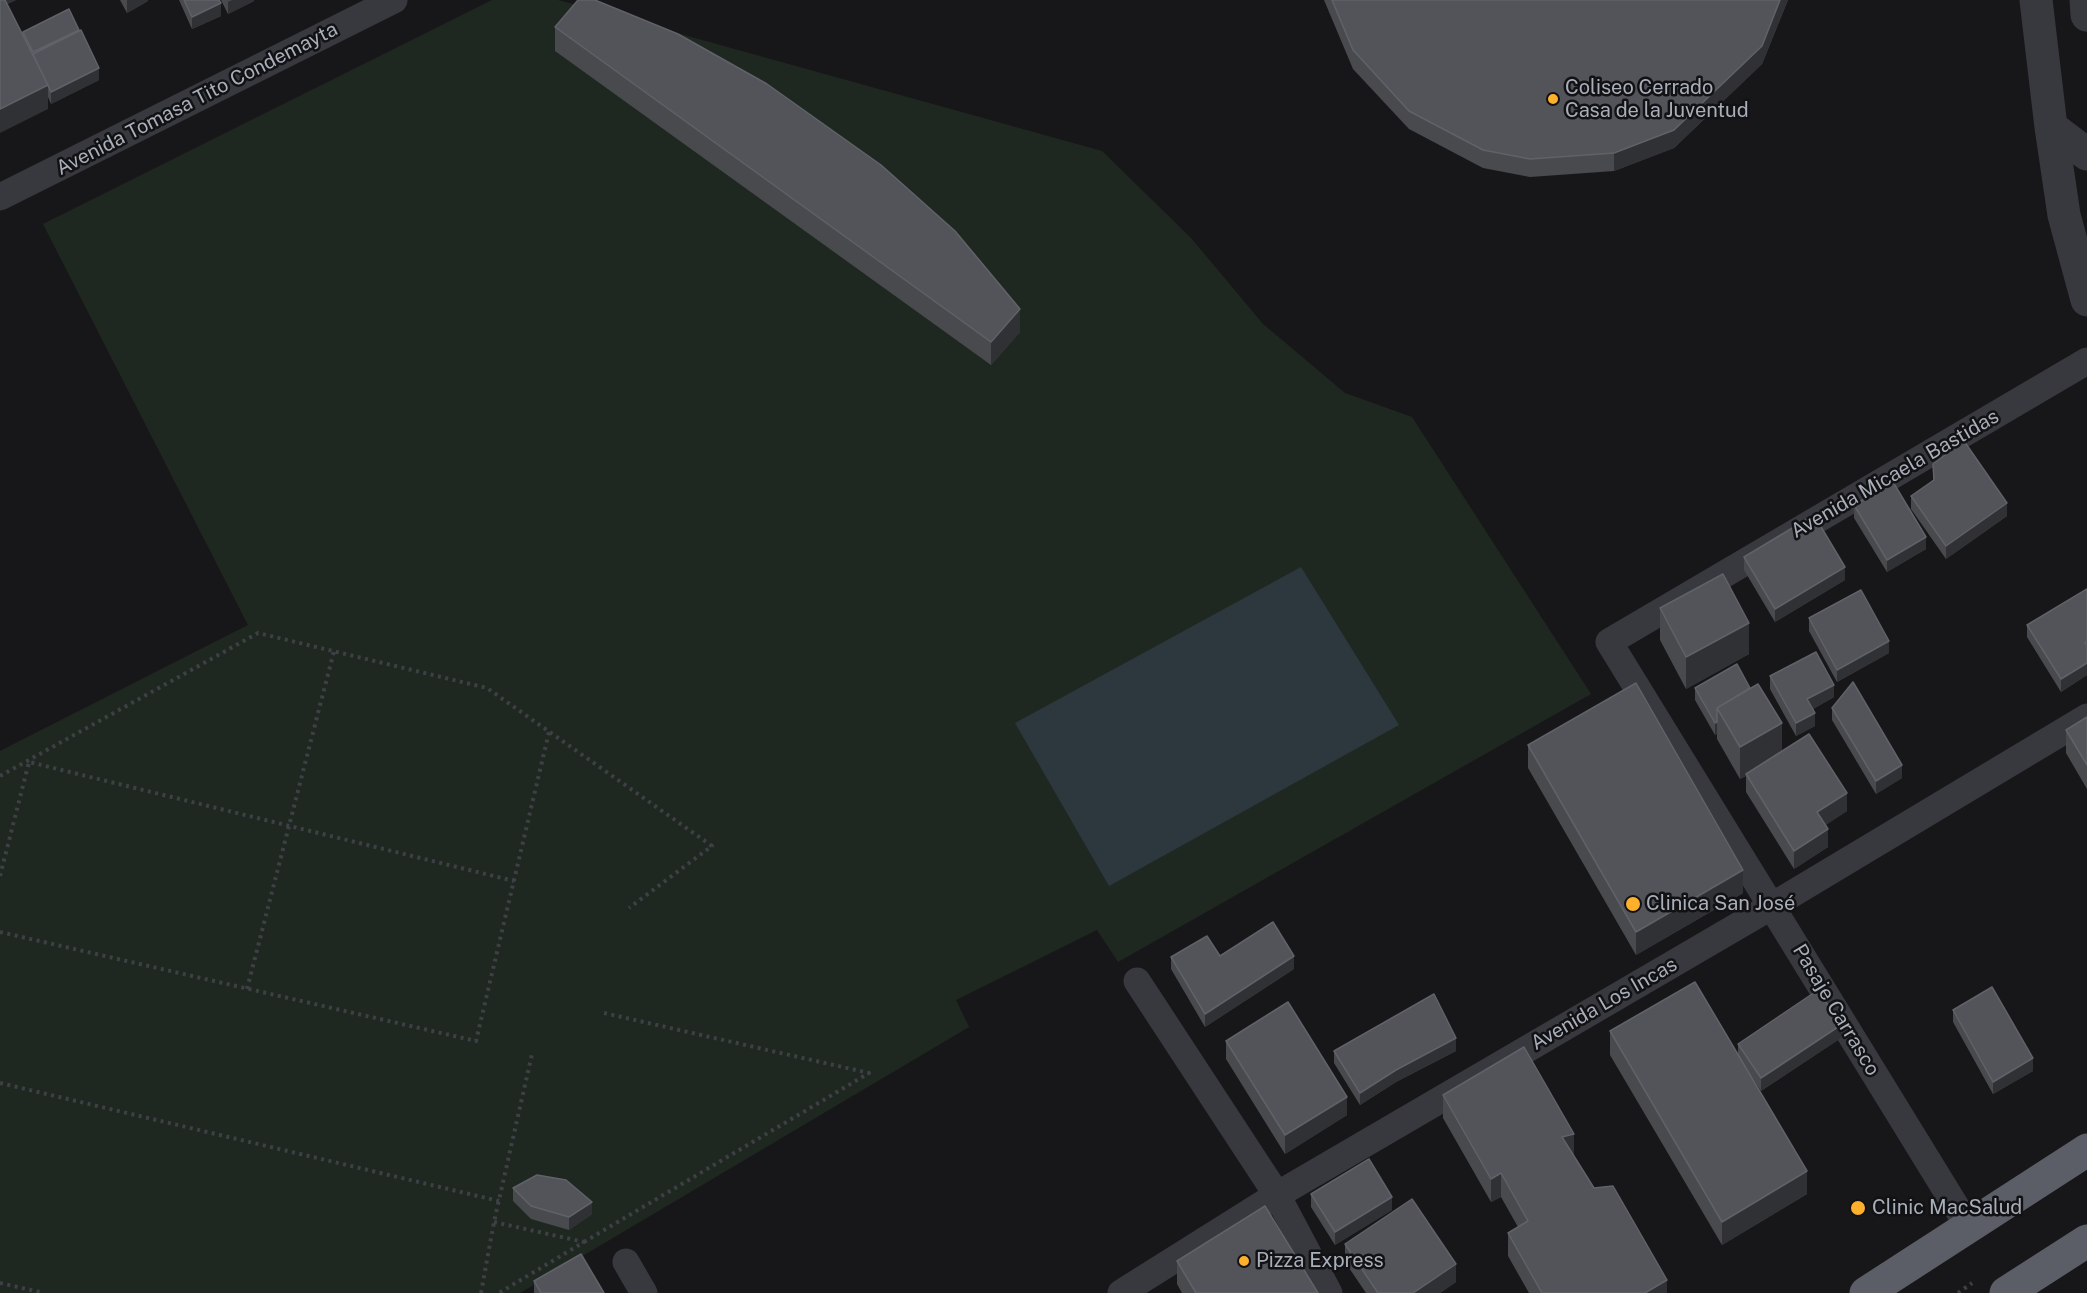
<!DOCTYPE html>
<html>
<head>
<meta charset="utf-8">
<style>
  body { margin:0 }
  canvas { display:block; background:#171719 }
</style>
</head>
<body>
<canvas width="2087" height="1293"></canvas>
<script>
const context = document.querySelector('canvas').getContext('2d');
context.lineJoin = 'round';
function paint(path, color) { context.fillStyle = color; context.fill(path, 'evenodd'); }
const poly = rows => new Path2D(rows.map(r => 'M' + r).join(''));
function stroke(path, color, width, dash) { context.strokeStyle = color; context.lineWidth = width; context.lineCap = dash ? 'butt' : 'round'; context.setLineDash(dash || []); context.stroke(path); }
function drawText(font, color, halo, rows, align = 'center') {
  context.font = font + ' "Public Sans",sans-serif'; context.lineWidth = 5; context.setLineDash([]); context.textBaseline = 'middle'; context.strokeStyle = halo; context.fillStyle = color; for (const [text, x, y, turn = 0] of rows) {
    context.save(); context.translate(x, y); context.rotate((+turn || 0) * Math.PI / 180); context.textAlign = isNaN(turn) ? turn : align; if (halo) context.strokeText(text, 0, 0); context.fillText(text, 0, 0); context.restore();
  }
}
paint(poly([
  [492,0,558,0,1102,151,1191,238,1263,324,1345,393,1412,417,1591,694,1118,962,1097,930,956,1000,969,1027,520,1293,0,1293,0,751,248,625,43,224]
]), '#1f2820');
paint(poly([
  [1301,567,1399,725,1109,886,1015,723]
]), '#2c373e');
stroke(poly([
  [0,776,258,633,487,688,712,846,629,908],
  [0,876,29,762,514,881],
  [0,932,476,1041,549,732],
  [247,989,334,651],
  [0,1083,499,1201],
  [494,1222,584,1242,499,1293],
  [584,1242,869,1073,604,1013],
  [0,1283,44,1293],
  [481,1293,494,1222,532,1054],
  [1958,1293,1972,1283]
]), '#3e4046', 4, [3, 4.5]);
stroke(poly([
  [0,197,394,0],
  [1137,981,1277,1195,1329,1293],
  [1968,1226,1609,642,2087,361],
  [626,1262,644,1293],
  [1121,1293,1277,1195,1772,906,2087,717]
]), '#38393f', 27);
stroke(poly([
  [2036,0,2051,127,2064,215,2087,300],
  [2086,0,2087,15],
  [2051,127,2087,154]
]), '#38393f', 33);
stroke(poly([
  [1866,1293,2087,1150],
  [2006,1293,2087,1241]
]), '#5c5e67', 33);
paint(poly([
  [0,0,16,0,7,4,23,36,23,32,79,31,99,80,51,104,48,97,48,109],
  [120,0,148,0,148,1,127,13],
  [179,0,219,0,221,16,192,29],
  [221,0,254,0,254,1,228,14],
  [1324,0,1788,0,1762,64,1674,148,1614,171,1530,177,1483,168,1409,129,1353,69],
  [555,27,1020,332,991,365,555,51],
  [1933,464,2007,516,1946,559,1911,509,1911,496,1933,480],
  [1854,505,1926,549,1887,572,1854,518],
  [1744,557,1845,580,1775,622,1744,570],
  [2087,589,2087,675,2061,692,2027,637,2027,625],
  [1660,608,1749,654,1686,689,1660,640],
  [1809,618,1889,653,1837,682,1809,631],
  [1770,676,1834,697,1813,709,1815,726,1796,736,1770,689],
  [1695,688,1782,751,1847,811,1825,825,1828,847,1794,869,1746,792,1746,776,1740,779,1717,739,1717,734,1715,735,1695,700],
  [1832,708,1902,778,1876,794,1832,720],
  [2087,717,2087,789,2066,753,2066,730],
  [1528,745,1743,893,1636,955,1528,768],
  [1220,956,1294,969,1205,1027,1171,969,1171,957],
  [1953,1010,2033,1071,1993,1094,1953,1022],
  [1610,1031,1738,1055,1738,1044,1841,1038,1761,1091,1746,1068,1807,1194,1722,1245,1610,1055],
  [1226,1041,1347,1115,1285,1154,1226,1059],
  [1334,1051,1456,1051,1396,1082,1360,1105,1334,1063],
  [1443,1095,1574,1156,1594,1188,1667,1293,1529,1293,1508,1256,1508,1233,1518,1227,1501,1197,1491,1202,1443,1118],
  [513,1188,592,1214,569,1230,531,1219,513,1201],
  [1311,1194,1392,1210,1335,1245,1311,1207],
  [1345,1244,1456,1282,1440,1293,1366,1293,1345,1262],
  [1177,1261,1318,1293,1182,1293,1177,1284],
  [534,1281,604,1293,534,1293]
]), '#484a4e');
paint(poly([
  [1,0,16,0,1,7],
  [127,0,148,0,148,1,127,13],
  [232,0,254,0,254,1,228,14,228,2],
  [1780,0,1788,0,1762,64,1674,148,1614,171,1614,153],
  [221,3,221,16,192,29,192,17],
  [79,30,79,36,33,54,33,52],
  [99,68,99,80,51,104,51,92],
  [48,85,48,109,0,133,0,109],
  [1020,309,1020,332,991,365,991,342],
  [2007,503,2007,516,1946,559,1946,546],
  [1926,537,1926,549,1887,572,1887,560],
  [1845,567,1845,580,1775,622,1775,609],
  [1749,623,1749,654,1686,689,1686,657],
  [1889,641,1889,653,1837,682,1837,670],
  [2087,663,2087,675,2061,692,2061,679],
  [1834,685,1834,697,1807,712,1807,699],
  [1815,713,1815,726,1796,736,1796,723],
  [1717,722,1717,734,1715,735,1715,723],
  [1782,723,1782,755,1740,779,1740,747],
  [1902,765,1902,778,1876,794,1876,781],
  [1847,793,1847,811,1817,831,1817,812],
  [1828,829,1828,847,1794,869,1794,851],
  [1743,870,1743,893,1636,955,1636,932],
  [1294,956,1294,969,1205,1027,1205,1014],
  [1841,1025,1841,1038,1761,1091,1761,1078],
  [1456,1038,1456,1051,1396,1082,1360,1105,1360,1093,1396,1070],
  [2033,1058,2033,1071,1993,1094,1993,1082],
  [1347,1097,1347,1115,1285,1154,1285,1135],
  [1574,1134,1574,1157,1562,1137],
  [1807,1171,1807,1194,1722,1245,1722,1222],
  [1501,1173,1501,1197,1491,1202,1491,1179],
  [1392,1197,1392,1210,1335,1245,1335,1232],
  [592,1202,592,1214,569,1230,569,1217],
  [1456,1264,1456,1282,1440,1293,1413,1293],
  [1667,1280,1667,1293,1645,1293]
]), '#303134');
const building = poly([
  [0,0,5,0,48,85,0,109,0,0],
  [184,0,219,0,221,3,192,17,184,0],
  [578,0,595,0,678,34,767,84,881,165,955,231,1020,309,991,342,555,27,578,0],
  [1332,0,1780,0,1762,46,1674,130,1614,153,1530,159,1483,150,1409,111,1353,50,1332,0],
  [69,9,79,30,33,52,23,32,69,9],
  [81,30,99,68,51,92,33,54,81,30],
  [1964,441,2007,503,1946,546,1911,496,1934,480,1933,464,1964,441],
  [1893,482,1926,537,1887,560,1854,505,1893,482],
  [1814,515,1845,567,1775,609,1744,557,1814,515],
  [1723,574,1749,623,1686,657,1660,608,1723,574],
  [2087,589,2087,642,2085,643,2087,646,2087,663,2061,679,2027,625,2087,589],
  [1861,590,1889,641,1837,670,1809,618,1861,590],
  [1816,652,1834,685,1807,699,1815,713,1796,723,1770,676,1816,652],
  [1737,664,1750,688,1717,708,1717,722,1715,723,1695,688,1737,664],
  [1853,682,1902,765,1876,781,1832,708,1853,682],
  [1636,683,1743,870,1636,932,1528,745,1636,683],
  [1758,684,1782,723,1740,747,1717,708,1758,684],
  [2087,717,2087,765,2066,730,2087,717],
  [1809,734,1847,793,1817,812,1828,829,1794,851,1746,774,1809,734],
  [1273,922,1294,956,1205,1014,1171,957,1207,936,1220,956,1273,922],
  [1695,982,1807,1171,1722,1222,1610,1031,1695,982],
  [1992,987,2033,1058,1993,1082,1953,1010,1992,987],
  [1818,990,1841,1025,1761,1078,1738,1044,1818,990],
  [1434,994,1456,1038,1396,1070,1360,1093,1334,1051,1434,994],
  [1288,1002,1347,1097,1285,1135,1226,1041,1288,1002],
  [1524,1047,1574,1134,1562,1137,1594,1188,1613,1186,1667,1280,1645,1293,1542,1293,1508,1233,1528,1221,1501,1173,1491,1179,1443,1095,1524,1047],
  [1369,1159,1392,1197,1335,1232,1311,1194,1369,1159],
  [537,1175,566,1180,592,1202,569,1217,531,1206,513,1188,537,1175],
  [1412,1199,1456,1264,1413,1293,1378,1293,1345,1244,1412,1199],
  [1265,1206,1318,1293,1196,1293,1177,1261,1265,1206],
  [581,1254,604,1293,541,1293,534,1281,581,1254]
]);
paint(building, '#53545a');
stroke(building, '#606269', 1.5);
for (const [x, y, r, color] of [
  [1553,99,6,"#fdb02b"],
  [1633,904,8,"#fdb02b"],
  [1858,1208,8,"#fdb02b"],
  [1244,1261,6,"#fdb02b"]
]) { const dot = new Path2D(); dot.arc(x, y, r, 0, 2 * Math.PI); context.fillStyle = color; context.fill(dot); stroke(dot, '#121214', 2); }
drawText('20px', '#a8aeba', '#121214', [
  ["Coliseo Cerrado",1565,88],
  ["Casa de la Juventud",1565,111],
  ["Clinica San José",1646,904],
  ["Clinic MacSalud",1872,1208],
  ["Pizza Express",1256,1261]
], 'left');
drawText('20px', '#a8aeba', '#121214', [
  ["Avenida Tomasa Tito Condemayta",197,99,-27],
  ["Avenida Micaela Bastidas",1895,474,-30],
  ["Avenida Los Incas",1604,1004,-30],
  ["Pasaje Carrasco",1836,1010,59]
]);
</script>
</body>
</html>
